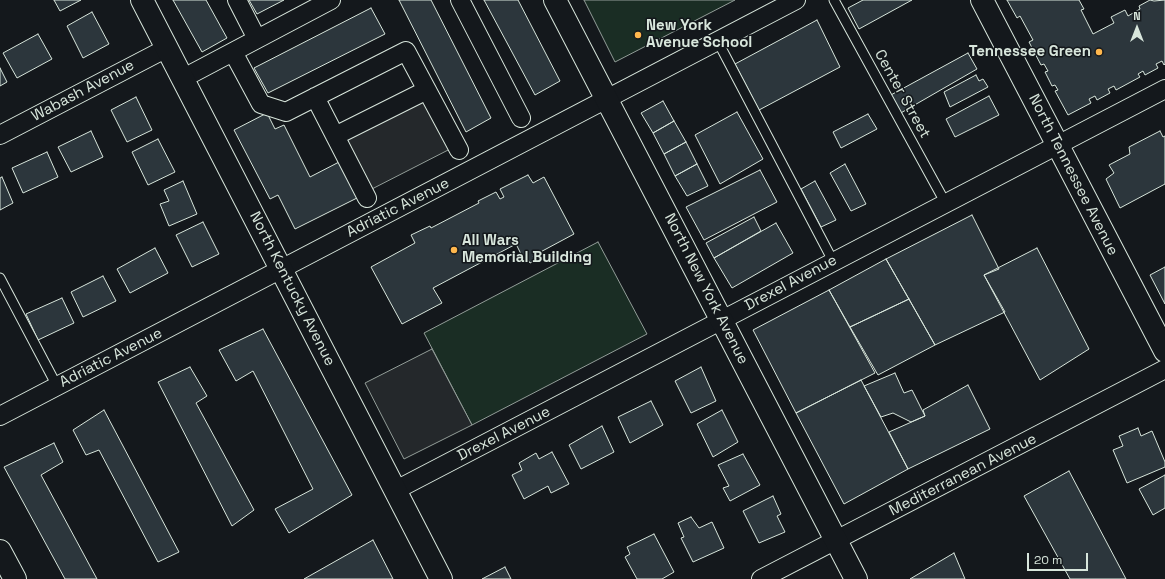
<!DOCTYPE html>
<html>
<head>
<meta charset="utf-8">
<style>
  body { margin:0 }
  #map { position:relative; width:1165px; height:579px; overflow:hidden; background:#14181c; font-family:"Space Grotesk",sans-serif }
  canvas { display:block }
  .north { position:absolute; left:1117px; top:8px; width:40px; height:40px; -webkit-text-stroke:3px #14181c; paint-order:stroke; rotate:0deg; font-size:11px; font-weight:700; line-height:16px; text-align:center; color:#d8e6dc }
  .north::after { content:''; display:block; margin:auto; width:14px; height:18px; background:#d8e6dc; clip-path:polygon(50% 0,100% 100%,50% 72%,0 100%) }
  .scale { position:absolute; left:1027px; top:553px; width:61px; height:18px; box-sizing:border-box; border:2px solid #d8e6dc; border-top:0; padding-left:5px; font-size:12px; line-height:14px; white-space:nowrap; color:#d8e6dc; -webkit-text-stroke:3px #14181c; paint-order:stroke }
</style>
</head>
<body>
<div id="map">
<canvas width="1165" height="579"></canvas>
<div class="north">N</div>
<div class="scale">20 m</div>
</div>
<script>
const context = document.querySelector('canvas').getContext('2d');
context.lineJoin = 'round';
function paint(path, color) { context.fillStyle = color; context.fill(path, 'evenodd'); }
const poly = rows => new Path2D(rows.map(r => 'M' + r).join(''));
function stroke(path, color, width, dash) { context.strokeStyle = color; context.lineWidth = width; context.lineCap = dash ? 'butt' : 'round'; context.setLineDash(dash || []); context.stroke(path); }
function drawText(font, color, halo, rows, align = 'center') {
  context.font = font + ' "Space Grotesk",sans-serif'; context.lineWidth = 3; context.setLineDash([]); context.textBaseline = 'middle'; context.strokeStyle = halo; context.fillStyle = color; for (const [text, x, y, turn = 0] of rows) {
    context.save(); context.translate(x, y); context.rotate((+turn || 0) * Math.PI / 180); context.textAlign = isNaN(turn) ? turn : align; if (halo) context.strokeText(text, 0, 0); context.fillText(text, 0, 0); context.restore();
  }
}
const green = poly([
  [584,0,735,0,615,62,584,0],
  [598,242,647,334,472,425,424,333,598,242]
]);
paint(green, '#1a2d24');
stroke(green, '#939e99', 1);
const parking = poly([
  [425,95,454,147,368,191,340,138,425,95],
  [432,349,472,425,404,459,365,383,432,349]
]);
paint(parking, '#24282b');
stroke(parking, '#939e99', 1);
const building = poly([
  [54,0,81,0,60,11,54,0],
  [173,0,206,0,227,38,202,52,173,0],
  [249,0,284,0,257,14,249,0],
  [399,0,431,0,491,118,466,132,399,0],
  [484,0,518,0,560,81,535,95,484,0],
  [863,0,912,0,859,29,848,8,863,0],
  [1007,0,1079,0,1084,9,1081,10,1093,34,1114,23,1111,17,1125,10,1128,16,1140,9,1139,6,1150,0,1154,1,1165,0,1165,64,1164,65,1162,61,1156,64,1158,68,1145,75,1143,71,1138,74,1140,77,1116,90,1114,86,1108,89,1110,93,1097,100,1095,96,1089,99,1091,103,1068,115,1055,91,1058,90,1055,85,1052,86,1045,72,1048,71,1044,64,1041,65,1029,42,1033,40,1020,16,1017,18,1007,0],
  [371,8,385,34,268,93,254,68,371,8],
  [92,12,109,44,83,58,67,26,92,12],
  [817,20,840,67,759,110,735,64,817,20],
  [38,34,52,59,17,78,3,53,38,34],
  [968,53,977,69,899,114,889,96,968,53],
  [0,68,7,82,0,86,0,68],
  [976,75,979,81,983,79,988,87,950,107,944,92,976,75],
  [989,96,999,115,955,137,946,119,989,96],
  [136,97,152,130,127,142,111,110,136,97],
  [663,101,674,121,653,133,641,113,663,101],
  [737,112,763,159,720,184,695,135,737,112],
  [267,113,275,129,284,125,310,177,341,161,359,197,295,229,278,195,270,199,234,130,267,113],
  [868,114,877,129,841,148,833,132,868,114],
  [674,121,686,142,664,154,653,133,674,121],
  [91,131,103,157,71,172,58,147,91,131],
  [1160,131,1163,137,1165,136,1165,184,1120,208,1106,179,1114,173,1109,165,1130,154,1129,147,1160,131],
  [158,139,175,172,148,185,132,152,158,139],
  [686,142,697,164,675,176,664,154,686,142],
  [47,152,58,177,23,193,12,168,47,152],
  [697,164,708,186,687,196,675,176,697,164],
  [845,164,866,204,851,211,830,173,845,164],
  [760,170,777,202,704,240,686,207,760,170],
  [528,175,533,183,544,177,574,234,533,256,536,260,530,263,528,260,525,262,516,244,433,288,442,303,402,324,371,267,415,243,411,235,430,226,431,228,479,203,478,201,496,192,500,199,504,197,500,189,528,175],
  [2,177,13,203,0,210,0,178,2,177],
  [183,181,197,214,169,226,160,204,169,201,164,190,183,181],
  [815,181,836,220,821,227,801,189,815,181],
  [972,215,999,269,984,275,1005,312,935,345,886,259,972,215],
  [754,217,761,231,714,258,706,243,754,217],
  [203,222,219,254,192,267,176,235,203,222],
  [776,223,793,253,732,288,714,258,776,223],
  [155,248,168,273,130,293,117,269,155,248],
  [1037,248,1089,349,1040,380,984,275,1037,248],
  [886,259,909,299,850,327,829,290,886,259],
  [1165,267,1165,304,1150,275,1165,267],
  [103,276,116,301,83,317,71,292,103,276],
  [829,290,875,373,796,413,753,330,829,290],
  [62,298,74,323,38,340,26,314,62,298],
  [909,299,935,345,878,375,850,327,909,299],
  [263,329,352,495,289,533,275,509,313,489,253,371,236,381,219,350,263,329],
  [190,367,207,396,196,403,254,510,232,526,158,382,190,367],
  [701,367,716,401,691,413,675,381,701,367],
  [895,373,904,393,912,390,925,416,911,422,893,413,881,417,864,386,895,373],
  [861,380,908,469,844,504,796,413,861,380],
  [968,385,990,429,908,469,889,432,925,416,923,410,968,385],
  [651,401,663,425,630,443,618,417,651,401],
  [104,410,179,552,158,562,99,450,86,455,73,430,104,410],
  [722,410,738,442,713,457,697,424,722,410],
  [602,426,614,452,581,469,569,445,602,426],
  [1138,428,1141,436,1152,431,1165,462,1165,467,1127,483,1113,450,1123,446,1119,436,1138,428],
  [54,443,63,462,41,475,97,579,65,579,4,467,54,443],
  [552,452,569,484,551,493,548,486,524,499,512,475,522,470,519,463,536,453,539,459,552,452],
  [743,454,760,485,730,501,723,488,729,486,718,465,743,454],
  [1069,471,1126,579,1070,579,1024,496,1069,471],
  [1165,475,1165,508,1153,515,1139,489,1165,475],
  [773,496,781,514,777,516,785,532,759,543,743,511,773,496],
  [691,517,699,528,712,522,724,548,693,562,681,538,684,537,678,523,691,517],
  [654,534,674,572,662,579,637,579,625,557,630,554,627,547,654,534],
  [373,540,393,579,304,579,373,540],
  [954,553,965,579,910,579,954,553],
  [505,567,511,579,482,579,505,567]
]);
paint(building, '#2c363c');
stroke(building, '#d8e6dc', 1);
const lane = poly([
  [834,0,945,202],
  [717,40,833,261],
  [0,278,57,386]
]);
const street = poly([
  [237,0,257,39],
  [460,0,521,118],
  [233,52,261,104,286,112,406,51,459,150],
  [193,73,331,0],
  [315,97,367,198],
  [0,135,167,48],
  [335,136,427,90],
  [0,416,796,0],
  [396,490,1165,89],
  [761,579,1165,369]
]);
const secondary = poly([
  [142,0,441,579],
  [555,0,856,579],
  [982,0,1165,351]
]);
const primary = poly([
  [0,551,15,579]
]);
stroke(lane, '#d8e6dc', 11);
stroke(street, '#d8e6dc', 20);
stroke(secondary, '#d8e6dc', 24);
stroke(primary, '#d8e6dc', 24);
stroke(lane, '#14181c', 9);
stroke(street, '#14181c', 18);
stroke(secondary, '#14181c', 22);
stroke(primary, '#14181c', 22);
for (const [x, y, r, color] of [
  [638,35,4,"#ffb74d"],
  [1099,52,4,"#ffb74d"],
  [454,250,4,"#ffb74d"]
]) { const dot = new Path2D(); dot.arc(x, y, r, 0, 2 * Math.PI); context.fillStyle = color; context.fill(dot); stroke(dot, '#14181c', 1.5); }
drawText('bold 15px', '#d8e6dc', '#14181c', [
  ["New York",646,26],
  ["Avenue School",646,43],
  ["Tennessee Green",1091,52,"right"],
  ["All Wars",462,241],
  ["Memorial Building",462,258]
], 'left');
drawText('15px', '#d8e6dc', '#14181c', [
  ["Wabash Avenue",83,91,-28],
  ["Center Street",902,94,61],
  ["North Tennessee Avenue",1073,175,63],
  ["Adriatic Avenue",398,208,-27],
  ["Drexel Avenue",791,283,-28],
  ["North Kentucky Avenue",292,289,63],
  ["North New York Avenue",706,289,63],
  ["Adriatic Avenue",111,358,-27],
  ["Drexel Avenue",504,434,-27],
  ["Mediterranean Avenue",963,475,-27]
]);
</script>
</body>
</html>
